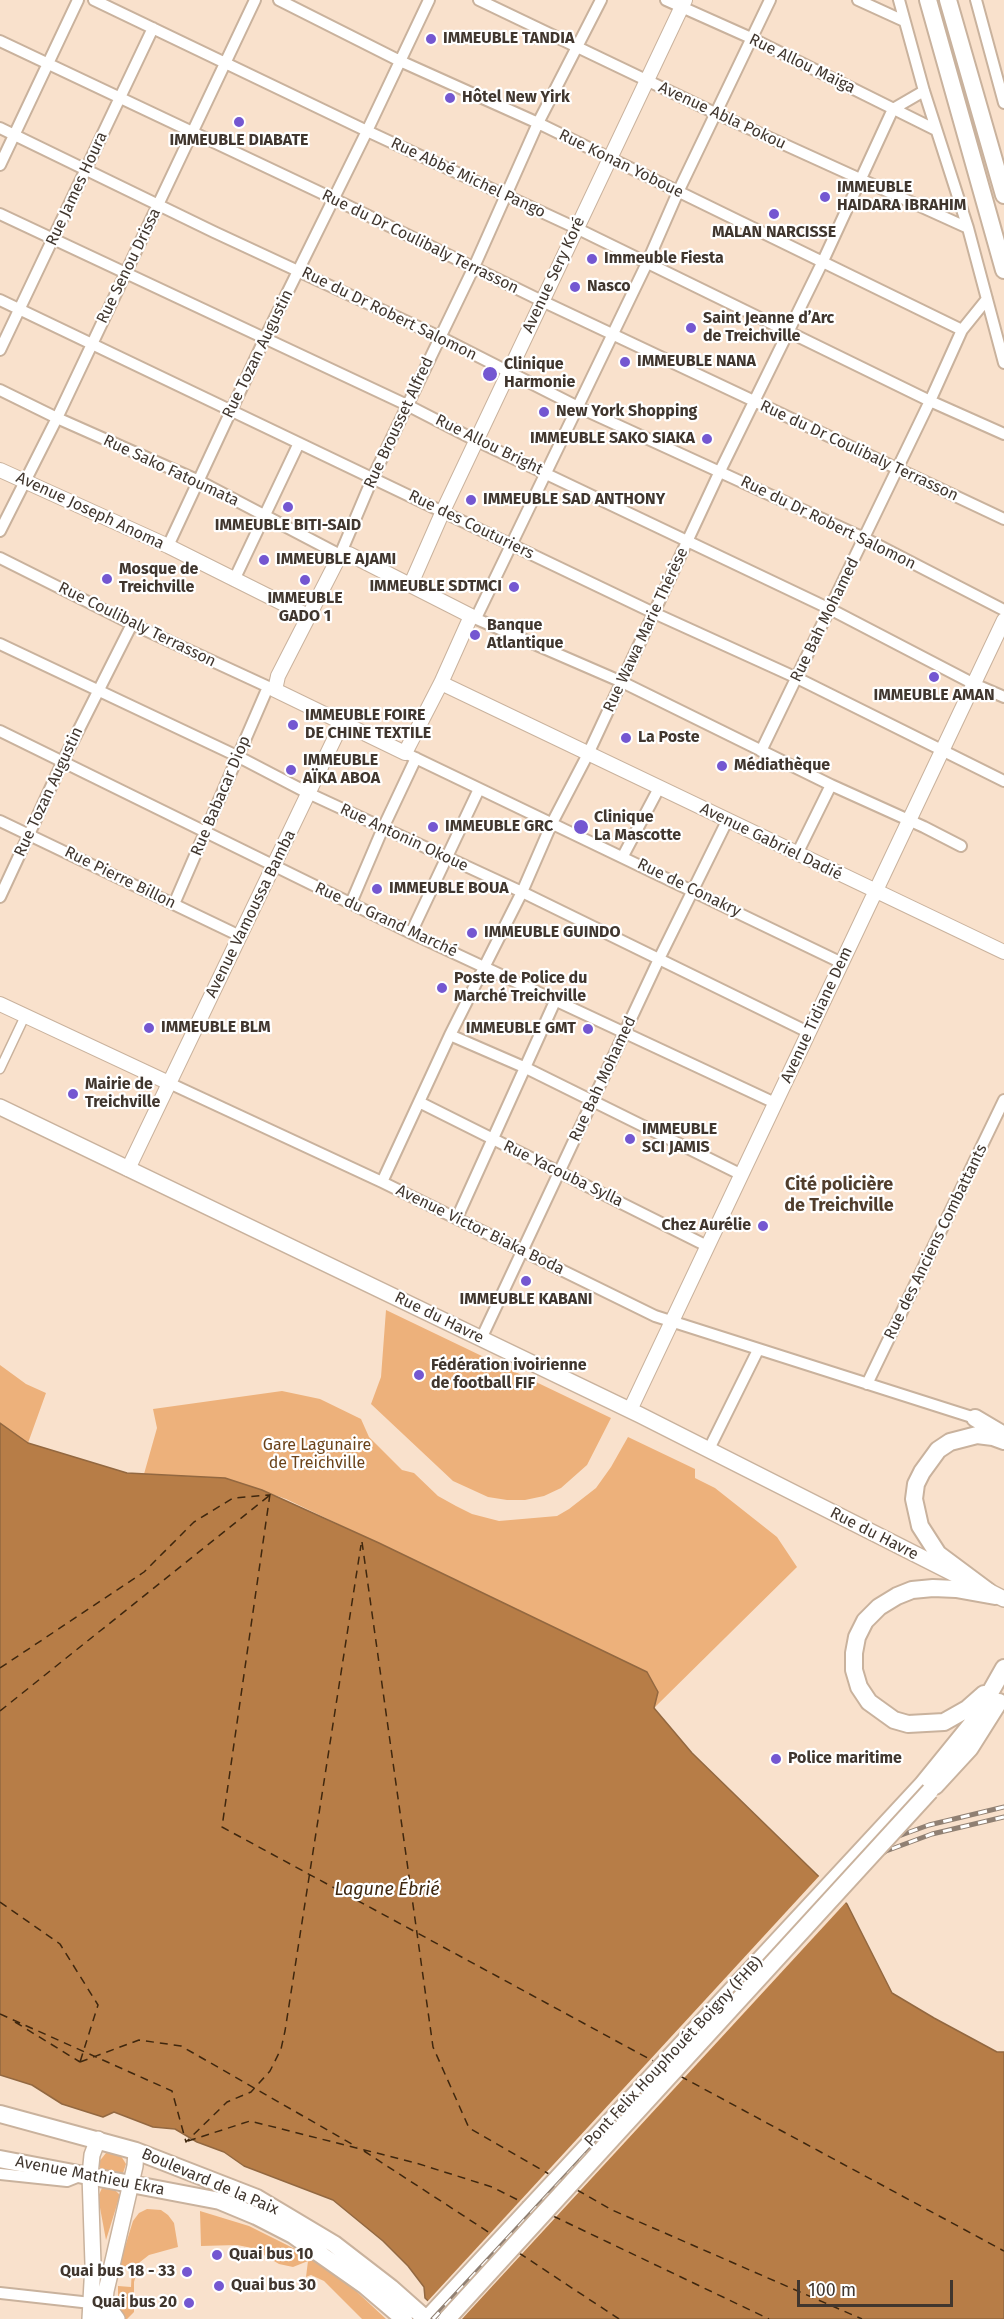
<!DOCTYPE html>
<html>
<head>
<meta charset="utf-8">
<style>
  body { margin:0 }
  #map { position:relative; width:1004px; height:2319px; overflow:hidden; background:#f9e1cc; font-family:"Fira Sans",sans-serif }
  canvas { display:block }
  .scale { position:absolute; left:797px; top:2280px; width:156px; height:27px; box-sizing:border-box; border:3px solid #40362e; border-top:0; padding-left:8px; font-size:18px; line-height:21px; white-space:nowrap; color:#40362e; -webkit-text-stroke:4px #fff; paint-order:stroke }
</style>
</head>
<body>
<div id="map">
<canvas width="1004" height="2319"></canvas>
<div class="scale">100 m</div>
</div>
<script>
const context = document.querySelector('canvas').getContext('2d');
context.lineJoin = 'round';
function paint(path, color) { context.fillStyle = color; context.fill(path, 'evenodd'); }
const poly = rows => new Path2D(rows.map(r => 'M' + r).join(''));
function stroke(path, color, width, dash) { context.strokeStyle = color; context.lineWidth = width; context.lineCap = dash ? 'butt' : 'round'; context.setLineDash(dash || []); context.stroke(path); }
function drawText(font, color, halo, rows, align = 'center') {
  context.font = font + ' "Fira Sans",sans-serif'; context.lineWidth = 4.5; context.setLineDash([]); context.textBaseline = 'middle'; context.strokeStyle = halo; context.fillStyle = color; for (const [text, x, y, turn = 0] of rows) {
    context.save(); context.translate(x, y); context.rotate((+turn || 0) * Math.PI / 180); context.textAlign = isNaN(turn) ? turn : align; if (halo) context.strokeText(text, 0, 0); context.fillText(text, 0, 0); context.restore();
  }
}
paint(poly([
  [386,1310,611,1418,587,1465,561,1488,544,1496,525,1500,507,1500,488,1497,453,1481,371,1404,381,1377],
  [0,1365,26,1384,46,1393,28,1443,0,1423],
  [282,1391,320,1399,361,1419,369,1437,402,1470,414,1473,438,1496,456,1506,472,1514,499,1521,557,1516,569,1509,596,1488,611,1467,628,1437,695,1469,695,1478,715,1488,777,1537,797,1567,654,1708,647,1672,286,1499,225,1478,144,1474,157,1428,153,1409],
  [106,2153,113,2152,121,2156,126,2164,123,2173,101,2170,98,2163],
  [105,2186,114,2189,120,2195,106,2240,98,2197,102,2188],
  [147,2209,161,2210,168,2215,174,2223,178,2247,149,2255,140,2262,134,2282,134,2312,127,2319,123,2319,118,2302,118,2286,131,2287,132,2267,119,2266,133,2221,139,2213],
  [200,2211,249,2226,303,2253,356,2291,386,2319,362,2319,324,2281,311,2275,306,2277,308,2261,293,2267,279,2264,252,2248,237,2245,201,2246]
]), '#edb17b');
const water = poly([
  [0,1423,28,1443,127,1473,225,1478,262,1490,379,1543,647,1672,658,1692,654,1708,692,1753,847,1904,892,1993,934,2018,997,2052,1004,2052,1004,2319,447,2319,425,2298,424,2287,408,2266,383,2241,333,2200,244,2166,224,2152,197,2142,175,2129,153,2127,114,2112,103,2117,62,2104,32,2085,0,2075,0,1423]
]);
paint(water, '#b77d47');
stroke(water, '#936840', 1.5);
paint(poly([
  [821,1874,848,1900,462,2319,443,2319,426,2303]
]), '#f9e1cc');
stroke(poly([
  [270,1494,222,1827,655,2062],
  [362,1542,433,2047,469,2128,549,2174],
  [0,1668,144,1572,194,1522,233,1498,269,1495],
  [0,1711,270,1495],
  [0,1902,60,1944,98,2005,80,2062],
  [0,2014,172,2091,186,2142,227,2102,251,2092,270,2071,281,2049,285,2031,361,1545],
  [15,2022,80,2062],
  [80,2062,139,2040,181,2046,357,2147],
  [680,2076,1004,2251],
  [188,2141,250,2121,416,2163,492,2187,524,2203],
  [364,2151,493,2235],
  [577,2190,612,2210,862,2319],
  [553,2216,769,2319],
  [519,2253,619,2319]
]), '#3f270e', 1.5, [8, 6]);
const pedestrian = poly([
  [0,1069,25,1016]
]);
const minor = poly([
  [94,0,367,131,576,228,930,401,1004,434],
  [279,0,400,61,538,123,962,330],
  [479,0,715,113,968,228],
  [666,0,751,38,936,130],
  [858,0,904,21],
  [899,0,924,91,968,228,1004,363],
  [976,0,1004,103],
  [0,41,334,199,542,301,1004,519],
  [0,128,214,232,440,337,578,407,864,538,1004,610],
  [0,165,78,0],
  [0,214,407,405,477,441,830,609,974,684,1004,697],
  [0,300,654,613,797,678,1004,781],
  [0,350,153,28],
  [0,390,57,418,197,480,340,555,373,477,474,267,538,123,601,0],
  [0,531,57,418,255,0],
  [168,546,265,338,367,131,429,0],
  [0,558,132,624,275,690],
  [234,580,299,443],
  [472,617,622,682,831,785,924,827,961,846],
  [476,618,647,263,678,192,770,0],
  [0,644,237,756,308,793,522,892,808,1032],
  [0,731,411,933,775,1103],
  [761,751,930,401,962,330,987,299],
  [405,753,842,963],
  [0,821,240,936],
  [797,854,831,785],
  [623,856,659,788],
  [0,897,63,761,132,624],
  [351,903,383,828,416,758],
  [174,904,268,687],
  [411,933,479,789],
  [450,1035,526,1068,740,1174],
  [169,1083,382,1182,655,1316,975,1418],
  [419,1102,707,1246],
  [382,1182,450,1035,522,892,552,823,588,754,720,471,823,261,893,109,924,91],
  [457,1218,556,999],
  [481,1339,659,959,727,821],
  [867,1384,1004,1100],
  [709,1449,758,1350],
  [0,2174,67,2181,82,2175],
  [0,2293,91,2303]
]);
const tertiary = poly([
  [0,470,168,546,308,616],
  [349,554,471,616,441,683,405,753,275,690,278,676,340,555,349,554],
  [411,584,443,511,685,0],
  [441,683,1004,952],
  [0,1004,169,1083],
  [128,1169,342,723],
  [630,1410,1004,620]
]);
const secondary = poly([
  [0,1107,640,1415,1004,1599],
  [97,2304,109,2308,117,2319],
  [90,2319,93,2264,90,2175,92,2155,98,2139],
  [103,2319,106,2291,135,2166,136,2151]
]);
const primary = poly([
  [928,0,1004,270],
  [948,0,1004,195],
  [975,1418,1004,1435],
  [989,1592,938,1554,920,1526,914,1499,916,1484,922,1472,938,1450,950,1442,977,1435,993,1437,1004,1441],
  [984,1694,967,1709,944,1722,908,1724,894,1720,869,1702,859,1687,854,1670,854,1653,857,1637,865,1621,879,1607,897,1596,912,1590,933,1588,956,1589,995,1596],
  [935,1786,970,1748,999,1702],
  [0,2114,136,2151,257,2198,334,2244,391,2288,426,2319],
  [0,2159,220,2201,256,2216,293,2235,364,2285,404,2319],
  [427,2319,922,1785,974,1721,1004,1668]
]);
stroke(pedestrian, '#c9b29d', 11);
stroke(minor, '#c9b29d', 14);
stroke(tertiary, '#c9b29d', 16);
stroke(secondary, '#c9b29d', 18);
stroke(primary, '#c9b29d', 20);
stroke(pedestrian, '#fff', 8);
stroke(minor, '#fff', 10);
stroke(tertiary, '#fff', 14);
stroke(secondary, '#fff', 15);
stroke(primary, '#fff', 16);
const rail = poly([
  [850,1882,869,1863,886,1851,932,1834,1004,1817],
  [433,2319,863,1856,881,1843,904,1834,929,1825,1004,1807]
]);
stroke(rail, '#908073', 5);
stroke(rail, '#fff', 3, [9]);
const primaryBridge = poly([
  [447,2319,930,1791]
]);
stroke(primaryBridge, '#c9b29d', 20, []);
stroke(primaryBridge, '#fff', 16);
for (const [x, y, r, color] of [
  [431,39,6,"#7457d1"],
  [450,98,6,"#7457d1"],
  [239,122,6,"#7457d1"],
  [825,197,6,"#7457d1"],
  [774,214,6,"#7457d1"],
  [592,259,6,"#7457d1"],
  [575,287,6,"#7457d1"],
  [691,328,6,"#7457d1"],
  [625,362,6,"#7457d1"],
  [490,374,8,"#7457d1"],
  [544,412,6,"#7457d1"],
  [707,439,6,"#7457d1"],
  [471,500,6,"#7457d1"],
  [288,507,6,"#7457d1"],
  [264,560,6,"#7457d1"],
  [107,579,6,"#7457d1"],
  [305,580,6,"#7457d1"],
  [514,587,6,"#7457d1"],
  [475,635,6,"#7457d1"],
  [934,677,6,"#7457d1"],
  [293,725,6,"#7457d1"],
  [626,738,6,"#7457d1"],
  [722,766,6,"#7457d1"],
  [291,770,6,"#7457d1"],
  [433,827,6,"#7457d1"],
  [581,827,8,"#7457d1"],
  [377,889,6,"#7457d1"],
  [472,933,6,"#7457d1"],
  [442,988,6,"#7457d1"],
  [149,1028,6,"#7457d1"],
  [588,1029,6,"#7457d1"],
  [73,1094,6,"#7457d1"],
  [630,1139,6,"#7457d1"],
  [763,1226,6,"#7457d1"],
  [526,1281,6,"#7457d1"],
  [419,1375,6,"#7457d1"],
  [776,1759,6,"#7457d1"],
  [217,2255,6,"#7457d1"],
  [187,2272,6,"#7457d1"],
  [219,2286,6,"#7457d1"],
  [189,2303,6,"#7457d1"]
]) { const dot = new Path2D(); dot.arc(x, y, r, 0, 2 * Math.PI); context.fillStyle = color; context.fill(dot); stroke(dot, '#fff', 2); }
drawText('bold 16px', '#40362e', '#fff', [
  ["IMMEUBLE TANDIA",443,39],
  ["Hôtel New Yirk",462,98],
  ["IMMEUBLE DIABATE",239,141,"center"],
  ["IMMEUBLE",837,188],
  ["HAIDARA IBRAHIM",837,206],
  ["MALAN NARCISSE",774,233,"center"],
  ["Immeuble Fiesta",604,259],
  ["Nasco",587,287],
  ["Saint Jeanne d’Arc",703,319],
  ["de Treichville",703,337],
  ["IMMEUBLE NANA",637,362],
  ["Clinique",504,365],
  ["Harmonie",504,383],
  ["New York Shopping",556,412],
  ["IMMEUBLE SAKO SIAKA",695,439,"right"],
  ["IMMEUBLE SAD ANTHONY",483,500],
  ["IMMEUBLE BITI-SAID",288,526,"center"],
  ["IMMEUBLE AJAMI",276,560],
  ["Mosque de",119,570],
  ["Treichville",119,588],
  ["IMMEUBLE SDTMCI",502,587,"right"],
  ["IMMEUBLE",305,599,"center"],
  ["GADO 1",305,617,"center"],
  ["Banque",487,626],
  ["Atlantique",487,644],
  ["IMMEUBLE AMAN",934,696,"center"],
  ["IMMEUBLE FOIRE",305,716],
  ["DE CHINE TEXTILE",305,734],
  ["La Poste",638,738],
  ["IMMEUBLE",303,761],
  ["AÏKA ABOA",303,779],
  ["Médiathèque",734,766],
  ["Clinique",594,818],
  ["La Mascotte",594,836],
  ["IMMEUBLE GRC",445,827],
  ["IMMEUBLE BOUA",389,889],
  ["IMMEUBLE GUINDO",484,933],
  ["Poste de Police du",454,979],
  ["Marché Treichville",454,997],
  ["IMMEUBLE BLM",161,1028],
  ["IMMEUBLE GMT",576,1029,"right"],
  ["Mairie de",85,1085],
  ["Treichville",85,1103],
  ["IMMEUBLE",642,1130],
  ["SCI JAMIS",642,1148],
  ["Chez Aurélie",751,1226,"right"],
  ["IMMEUBLE KABANI",526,1300,"center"],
  ["Fédération ivoirienne",431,1366],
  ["de football FIF",431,1384],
  ["Police maritime",788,1759],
  ["Quai bus 10",229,2255],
  ["Quai bus 18 - 33",175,2272,"right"],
  ["Quai bus 30",231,2286],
  ["Quai bus 20",177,2303,"right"]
], 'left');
drawText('16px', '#40362e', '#fff', [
  ["Rue Allou Maïga",802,64,26],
  ["Avenue Abla Pokou",722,116,25],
  ["Rue Konan Yoboue",621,164,26],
  ["Rue Abbé Michel Pango",468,178,25],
  ["Rue James Houra",77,189,-65],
  ["Rue du Dr Coulibaly Terrasson",420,242,26],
  ["Rue Senou Drissa",129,266,-64],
  ["Avenue Sery Koré",554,275,-65],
  ["Rue du Dr Robert Salomon",389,314,26],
  ["Rue Tozan Augustin",258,354,-64],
  ["Rue Brousset Alfred",399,423,-65],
  ["Rue Allou Bright",489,445,26],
  ["Rue du Dr Coulibaly Terrasson",859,451,25],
  ["Rue Sako Fatoumata",171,471,25],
  ["Avenue Joseph Anoma",90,511,25],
  ["Rue du Dr Robert Salomon",828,523,26],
  ["Rue des Couturiers",471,525,26],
  ["Rue Bah Mohamed",825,620,-64],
  ["Rue Coulibaly Terrasson",137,625,26],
  ["Rue Wawa Marie Thérèse",646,630,-65],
  ["Rue Tozan Augustin",49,792,-65],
  ["Rue Babacar Diop",221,796,-67],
  ["Rue Antonin Okoue",404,838,25],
  ["Avenue Gabriel Dadié",771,842,26],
  ["Rue Pierre Billon",120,878,26],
  ["Rue de Conakry",689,888,26],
  ["Avenue Vamoussa Bamba",251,914,-64],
  ["Rue du Grand Marché",386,920,25],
  ["Avenue Tidiane Dem",817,1015,-65],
  ["Rue Bah Mohamed",603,1079,-65],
  ["Rue Yacouba Sylla",563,1174,26],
  ["Avenue Victor Biaka Boda",480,1230,26],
  ["Rue des Anciens Combattants",936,1242,-64],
  ["Rue du Havre",439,1318,26],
  ["Rue du Havre",874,1534,27],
  ["Pont Felix Houphouét Boigny (FHB)",674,2052,-47],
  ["Avenue Mathieu Ekra",90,2176,11],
  ["Boulevard de la Paix",210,2182,23]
]);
drawText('16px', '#6b4219', '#fff', [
  ["Gare Lagunaire",317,1446],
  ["de Treichville",317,1464]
]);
drawText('bold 18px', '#503d2c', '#fff', [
  ["Cité policière",839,1185],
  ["de Treichville",839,1206]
]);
drawText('italic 18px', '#3f270e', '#fff', [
  ["Lagune Ébrié",387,1890]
]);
</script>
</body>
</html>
